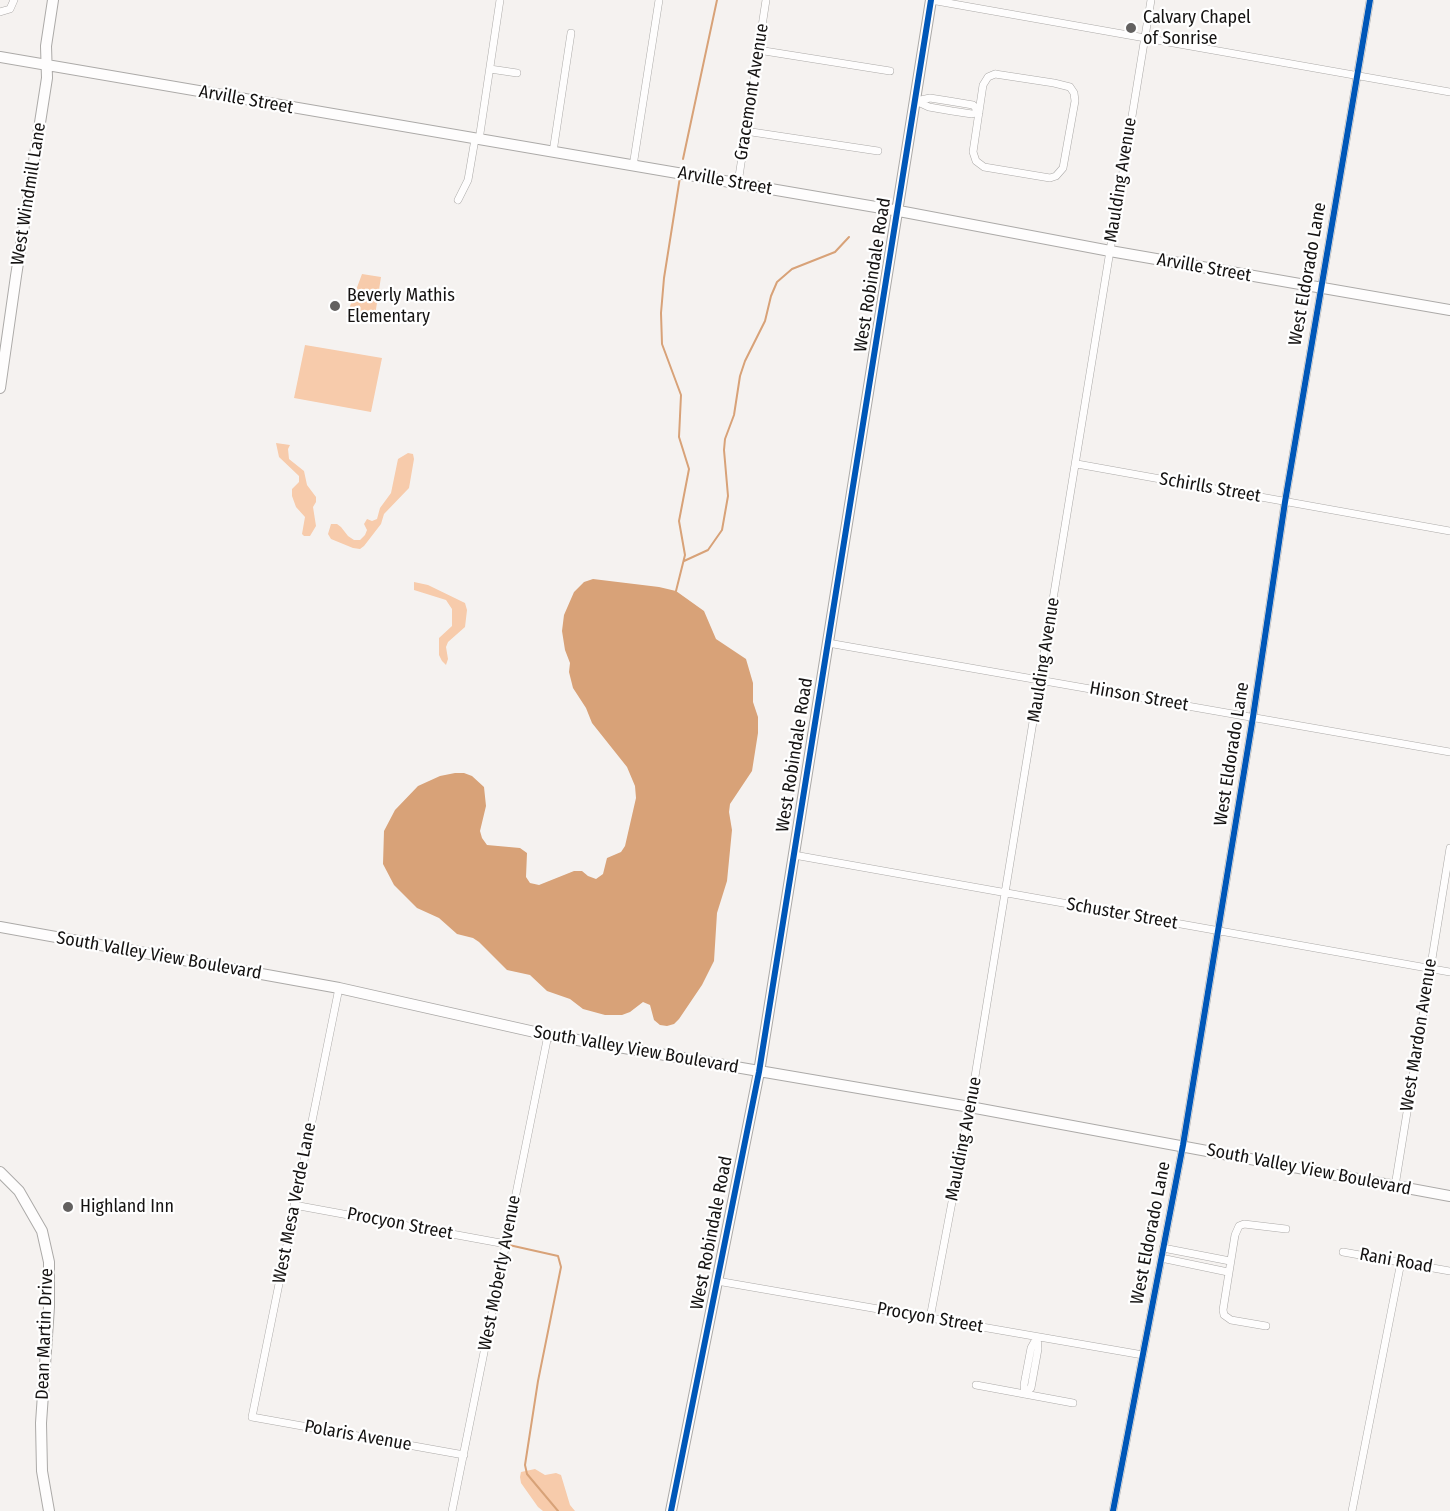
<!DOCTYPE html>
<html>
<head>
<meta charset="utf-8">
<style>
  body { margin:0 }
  canvas { display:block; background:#f5f2f0 }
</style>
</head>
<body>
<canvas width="1450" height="1511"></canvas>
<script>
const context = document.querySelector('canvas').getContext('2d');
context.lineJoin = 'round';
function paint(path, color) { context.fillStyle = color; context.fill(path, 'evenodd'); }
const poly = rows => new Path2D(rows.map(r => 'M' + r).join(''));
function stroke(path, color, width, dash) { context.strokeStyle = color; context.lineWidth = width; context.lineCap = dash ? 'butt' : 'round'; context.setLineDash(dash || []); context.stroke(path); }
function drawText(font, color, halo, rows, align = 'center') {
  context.font = font + ' "Fira Sans Condensed",sans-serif'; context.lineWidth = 4.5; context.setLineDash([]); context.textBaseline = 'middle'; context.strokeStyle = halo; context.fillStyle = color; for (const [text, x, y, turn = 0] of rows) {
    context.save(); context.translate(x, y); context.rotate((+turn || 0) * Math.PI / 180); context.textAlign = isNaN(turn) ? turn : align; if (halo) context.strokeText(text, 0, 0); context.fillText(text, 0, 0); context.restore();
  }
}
paint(poly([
  [362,274,381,277,374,322,346,317],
  [305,345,382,358,371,412,294,398],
  [276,443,290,445,288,449,289,459,304,471,307,485,316,497,316,502,313,507,316,526,310,536,304,536,302,534,305,517,296,507,292,496,292,489,299,482,299,476,279,457],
  [408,453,413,454,414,459,409,488,384,514,381,524,364,546,360,549,353,548,331,539,328,534,331,524,337,524,341,527,348,536,354,540,360,540,365,535,367,530,364,524,367,519,372,521,377,519,380,508,391,493,398,459],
  [414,582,428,585,465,603,467,610,465,627,448,642,446,647,448,659,446,665,442,661,439,655,439,638,452,626,452,609,446,600,414,590],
  [535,1469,545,1475,556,1473,561,1475,570,1505,575,1511,543,1511,538,1507,521,1483,520,1477,521,1472]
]), '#f7cbab');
paint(poly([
  [593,579,659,587,676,591,704,611,716,639,746,659,753,683,753,702,758,717,758,733,752,771,730,804,729,812,732,830,727,881,717,913,714,961,702,985,679,1019,674,1024,667,1026,660,1025,654,1020,650,1005,643,1002,630,1012,622,1015,605,1015,583,1009,570,999,547,991,530,975,507,970,479,942,473,938,457,934,439,918,417,908,394,885,383,864,384,831,395,810,418,786,440,776,455,773,464,773,472,776,484,787,486,806,480,831,482,838,487,845,520,848,527,853,526,877,530,883,539,885,574,871,582,871,588,876,596,879,603,874,607,858,621,852,625,846,636,798,635,786,627,767,592,723,586,708,573,688,569,672,570,663,565,650,562,631,564,615,574,592,584,582]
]), '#d8a278');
stroke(poly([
  [683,159,717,0],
  [684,561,708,550,722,530,728,496,724,450,725,439,734,415,740,376,745,361,765,321,771,296,777,282,792,269,835,252,849,237],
  [676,591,685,555,679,521,689,469,679,437,681,395,662,344,661,313,664,278,680,177],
  [509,1245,558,1256,561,1267,538,1381,525,1465,527,1474,558,1511]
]), '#d8a278', 2);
const street = poly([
  [931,0,1450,92],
  [0,12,10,9,14,0],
  [758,50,890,71],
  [490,69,517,73],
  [995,74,1054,83,1070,87,1074,93,1075,101,1063,168,1056,176,1050,178,984,167,976,161,973,152,983,85,988,77,995,74],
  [916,101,930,98,949,101,973,105,979,112],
  [916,101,929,107,952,111,972,114,979,112],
  [745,131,878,151],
  [479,140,500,0],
  [553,152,571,33],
  [633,166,659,0],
  [738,183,766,0],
  [458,200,468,180,475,139],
  [1077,464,1450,531],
  [828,643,1450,752],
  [794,855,1450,972],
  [339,988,252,1417,464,1455],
  [1395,1186,1450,848],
  [294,1205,506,1244],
  [1163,1248,1230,1261],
  [1343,1252,1450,1271],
  [1161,1258,1228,1272],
  [717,1281,1143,1355],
  [930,1318,970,1107,1151,0],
  [1266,1326,1231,1320,1224,1315,1223,1310,1235,1235,1239,1226,1244,1224,1286,1229],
  [976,1385,1073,1403],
  [1025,1394,1031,1388,1038,1349,1037,1337],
  [1025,1394,1024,1385,1031,1348,1036,1339],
  [452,1511,548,1035],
  [1113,1511,1183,1145,1253,717,1285,502,1370,0],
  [1352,1511,1401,1262]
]);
const secondary = poly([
  [0,57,899,211,1110,251,1450,310],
  [0,388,16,276,47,78,46,46,53,0],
  [0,927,339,988,548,1035,970,1107,1450,1196],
  [0,1172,19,1191,42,1231,49,1262,49,1307,41,1423,42,1471,49,1511],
  [671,1511,759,1072,931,0]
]);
stroke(street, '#acaaa8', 8);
stroke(secondary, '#acaaa8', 12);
stroke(street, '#fefdfd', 7);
stroke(secondary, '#fefdfd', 10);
stroke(poly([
  [671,1511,759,1072,931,0],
  [1113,1511,1183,1145,1253,717,1285,502,1370,0]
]), '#0057b8', 6);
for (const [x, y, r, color] of [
  [1131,28,6,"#636160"],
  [335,306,6,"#636160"],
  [68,1207,6,"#636160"]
]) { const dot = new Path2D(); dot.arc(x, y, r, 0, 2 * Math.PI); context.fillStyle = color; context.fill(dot); stroke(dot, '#fff', 2); }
drawText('18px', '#151312', '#fff', [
  ["Calvary Chapel",1143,18],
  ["of Sonrise",1143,39],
  ["Beverly Mathis",347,296],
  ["Elementary",347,317],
  ["Highland Inn",80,1207]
], 'left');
drawText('18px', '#151312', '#fff', [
  ["Gracemont Avenue",752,92,-81],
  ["Arville Street",246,100,10],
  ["Maulding Avenue",1121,180,-81],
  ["Arville Street",725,181,10],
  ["West Windmill Lane",29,194,-81],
  ["Arville Street",1204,268,10],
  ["West Eldorado Lane",1308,274,-80],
  ["West Robindale Road",873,275,-81],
  ["Schirlls Street",1210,488,10],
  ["Maulding Avenue",1044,660,-81],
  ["Hinson Street",1139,697,10],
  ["West Eldorado Lane",1232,754,-81],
  ["West Robindale Road",795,755,-81],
  ["Schuster Street",1122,914,10],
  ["South Valley View Boulevard",159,956,10],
  ["West Mardon Avenue",1419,1035,-81],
  ["South Valley View Boulevard",636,1050,10],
  ["Maulding Avenue",964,1139,-79],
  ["South Valley View Boulevard",1309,1170,11],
  ["West Mesa Verde Lane",295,1203,-79],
  ["Procyon Street",400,1224,11],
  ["West Robindale Road",712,1233,-79],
  ["West Eldorado Lane",1151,1233,-79],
  ["Rani Road",1396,1261,10],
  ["West Moberly Avenue",500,1273,-79],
  ["Procyon Street",930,1318,10],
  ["Dean Martin Drive",45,1334,-88],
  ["Polaris Avenue",358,1436,10]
]);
</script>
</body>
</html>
